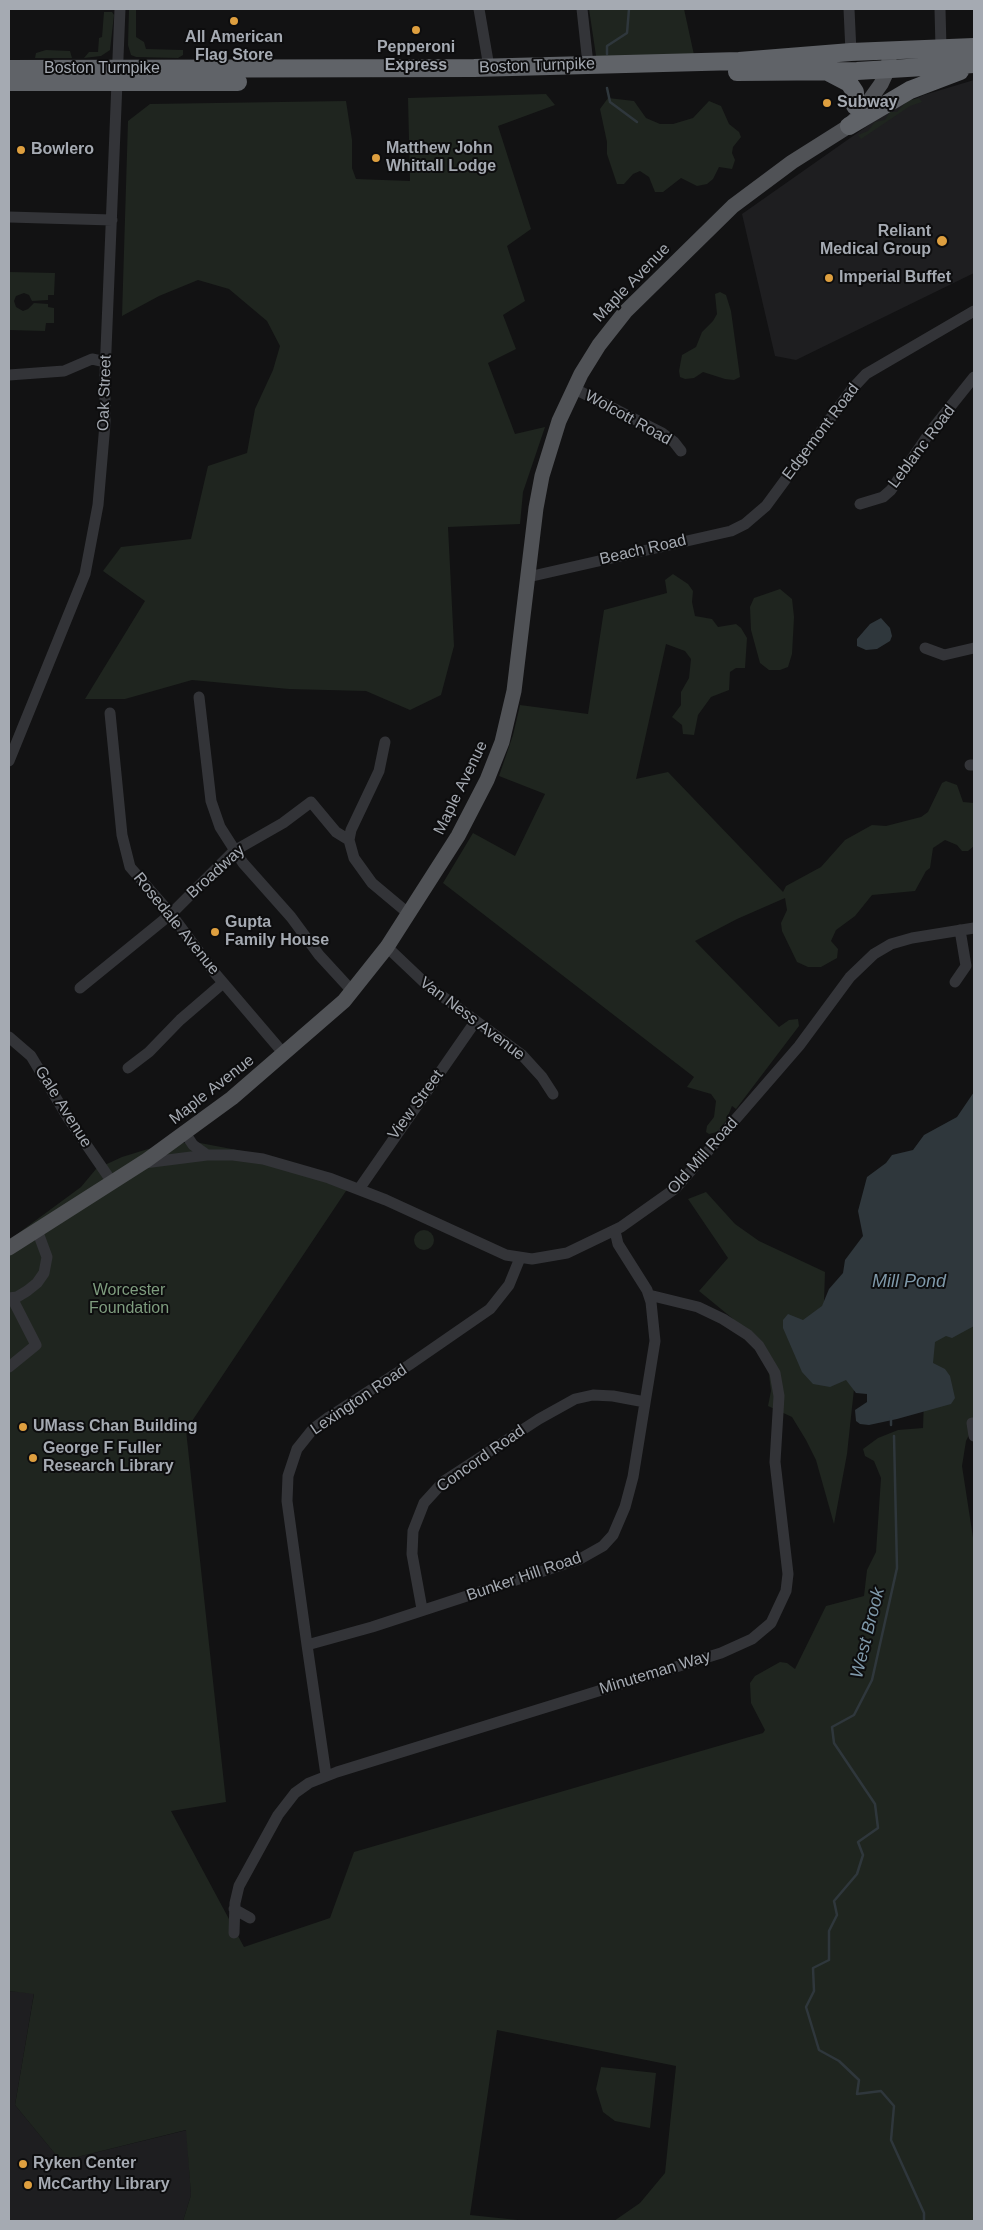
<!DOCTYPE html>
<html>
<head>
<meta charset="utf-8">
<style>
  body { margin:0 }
  #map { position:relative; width:983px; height:2230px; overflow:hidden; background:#121213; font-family:Helvetica,sans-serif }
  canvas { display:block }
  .frame { position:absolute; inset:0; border:10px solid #a5aab2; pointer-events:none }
</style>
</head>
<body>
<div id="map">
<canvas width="983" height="2230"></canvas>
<div class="frame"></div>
</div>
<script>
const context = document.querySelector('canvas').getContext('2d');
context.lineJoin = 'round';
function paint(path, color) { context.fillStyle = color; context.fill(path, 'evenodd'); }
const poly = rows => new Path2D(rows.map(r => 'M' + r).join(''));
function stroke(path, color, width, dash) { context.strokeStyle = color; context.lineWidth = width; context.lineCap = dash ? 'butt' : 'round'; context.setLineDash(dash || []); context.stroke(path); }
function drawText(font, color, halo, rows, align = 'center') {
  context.font = font + ' Helvetica,sans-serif'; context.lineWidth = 4; context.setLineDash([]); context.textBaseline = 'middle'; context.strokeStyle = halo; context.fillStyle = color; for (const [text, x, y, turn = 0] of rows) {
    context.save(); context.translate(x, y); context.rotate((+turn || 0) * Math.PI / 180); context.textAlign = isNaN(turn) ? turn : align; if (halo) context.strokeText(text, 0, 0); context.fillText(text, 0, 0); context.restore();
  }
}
paint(poly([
  [974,80,974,273,796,360,775,356,742,214,890,110,924,95],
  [9,1991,34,1993,15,2105,61,2161,187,2130,191,2195,183,2221,9,2221]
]), '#1e1e20');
paint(poly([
  [129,9,136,9,136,37,144,42,146,49,183,50,183,55,178,58,136,57,131,55,128,45],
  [589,9,684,9,696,64,598,69],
  [104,12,112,12,114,15,110,50,101,56,84,58,89,52,98,52,99,38,102,37],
  [46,50,70,51,72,58,35,58,36,53],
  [546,94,555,105,498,126,531,229,507,246,525,301,503,315,516,349,488,363,515,434,545,427,523,492,520,524,448,527,454,646,441,695,410,710,366,691,289,689,192,680,125,699,85,699,145,601,103,571,121,547,191,539,208,466,247,453,255,409,273,370,280,346,267,321,229,289,198,280,159,296,122,316,128,121,150,104,346,101,352,140,352,168,356,179,410,181,408,98],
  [608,98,634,101,646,118,660,124,673,124,693,118,709,101,721,106,729,124,739,132,741,137,733,147,732,153,735,160,732,169,719,167,713,179,707,184,697,186,681,178,663,192,655,192,649,177,640,171,633,174,624,184,617,184,607,154,607,142,600,109],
  [919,98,922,102,910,106,861,139,858,135,868,131,875,122,885,120,890,112,897,112,907,101],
  [9,272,55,273,54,295,48,295,48,300,32,301,29,295,24,293,16,296,14,301,16,307,23,311,28,309,34,303,48,304,48,307,54,308,54,323,46,323,45,331,9,330],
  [720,292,726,295,731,311,740,377,734,380,725,379,703,372,694,378,685,379,680,377,679,371,682,355,696,347,702,332,713,321,717,314,715,294],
  [673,574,688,584,693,591,692,602,695,616,712,619,718,627,736,624,741,628,747,638,745,668,736,668,730,672,729,690,711,697,698,715,694,735,683,734,682,725,672,717,681,705,681,692,689,678,691,659,685,651,666,644,636,779,668,772,783,892,786,886,821,867,845,840,872,825,886,826,921,817,928,812,942,783,946,781,957,785,963,802,974,803,974,846,968,851,962,851,957,845,945,840,933,848,930,868,926,871,915,891,872,895,855,916,836,930,831,941,838,949,837,958,821,967,808,967,797,962,782,931,781,923,787,910,785,898,737,919,695,941,779,1027,789,1020,798,1019,799,1026,736,1109,732,1106,726,1121,717,1132,709,1134,706,1132,707,1126,714,1117,716,1101,711,1094,687,1087,694,1077,443,883,473,833,515,856,545,794,499,776,513,735,520,705,588,714,604,610,667,593,665,580],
  [780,589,792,599,794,617,792,654,788,667,780,670,769,670,760,663,751,630,750,607,754,598],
  [183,1143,200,1143,274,1157,352,1182,186,1430,226,1802,171,1811,244,1947,330,1918,354,1852,763,1733,765,1730,751,1703,750,1683,755,1676,780,1662,787,1663,795,1669,826,1606,864,1596,867,1570,876,1552,881,1478,874,1461,865,1456,863,1449,878,1438,898,1430,923,1428,926,1343,974,1290,974,1425,966,1441,962,1466,974,1544,974,2221,614,2221,640,2203,665,2173,676,2066,497,2030,470,2215,527,2221,183,2221,191,2195,186,2130,61,2161,15,2105,34,1994,9,1991,9,1240,81,1187,96,1169,122,1157,148,1149],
  [706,1192,735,1224,759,1241,825,1272,822,1362,859,1382,854,1389,847,1454,834,1524,816,1460,806,1440,792,1417,768,1406,771,1391,768,1367,732,1318,699,1291,728,1258,688,1199],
  '414 1240a10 10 0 1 1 20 0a10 10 0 1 1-20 0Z',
  [601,2067,656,2073,650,2128,615,2121,603,2112,596,2089]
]), '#1f251f');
paint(poly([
  [881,618,890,628,892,636,890,641,877,649,866,650,857,646,857,639,870,624],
  [974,1092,974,1326,952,1338,946,1336,935,1342,933,1363,945,1369,950,1376,955,1398,951,1404,897,1419,869,1425,860,1424,856,1421,855,1410,867,1402,867,1394,856,1393,846,1380,830,1387,813,1384,802,1372,783,1328,783,1320,788,1314,803,1320,822,1306,829,1289,843,1273,845,1260,863,1236,858,1211,867,1177,886,1163,892,1155,913,1150,924,1135,957,1117]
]), '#2f373c');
stroke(poly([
  [607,54,607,46,627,33,629,9],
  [607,88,610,102,637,122],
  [891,1417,891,1425],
  [894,1436,897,1568,872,1680,854,1715,832,1727,834,1743,875,1804,878,1828,858,1842,863,1855,857,1874,834,1901,837,1915,829,1931,829,1960,813,1968,814,1991,806,2007,819,2050,839,2061,859,2080,857,2094,881,2091,894,2106,891,2140,924,2213,924,2221]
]), '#2f373c', 2.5);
stroke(poly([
  [479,9,489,67],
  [582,9,588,64],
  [849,9,851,52],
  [940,9,941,48],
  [9,217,112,220],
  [9,375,64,371,92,359,106,362],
  [573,388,662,433,674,442,681,451],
  [860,504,883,497,891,490,930,432,974,377],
  [528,577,731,531,745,524,766,506,852,389,866,374,974,311],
  [925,648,944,655,974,648],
  [199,697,211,801,220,827,243,863,291,917,319,955,353,992],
  [110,713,122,835,130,867,171,914,214,972,284,1054],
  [9,761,85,574,98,505,105,424,105,374,120,9],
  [970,765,974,765],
  [349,840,351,830,379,771,385,742],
  [387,947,427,985,522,1055,542,1077,553,1094],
  [955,982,966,966,960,930],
  [80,988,171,914,234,851,283,823,311,802,336,832,349,840,354,858,372,883,409,914],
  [9,1037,31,1056,68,1118,112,1182],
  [128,1068,149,1052,180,1020,223,983],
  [185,1133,193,1145,207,1155],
  [144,1163,207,1155,233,1155,263,1159,329,1178,386,1200,506,1255,532,1259,567,1253,621,1227,676,1188,799,1046,850,977,874,954,891,944,912,938,974,928],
  [359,1189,475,1022],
  [9,1298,17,1297,27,1291,37,1283,44,1273,47,1257,37,1230],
  [9,1367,36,1345,12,1298],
  [974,1423,972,1423,974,1436],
  [422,1609,412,1554,413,1531,424,1503,444,1481,539,1419,575,1399,593,1395,613,1396,645,1402],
  [307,1645,287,1501,288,1476,297,1449,313,1429,329,1417,409,1365,490,1309,509,1285,520,1258],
  [326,1775,307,1645,372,1627,580,1559,603,1546,613,1535,625,1507,633,1477,655,1341,651,1302,647,1290,618,1244,615,1231],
  [234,1909,250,1918],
  [234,1933,235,1903,239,1886,278,1815,295,1793,309,1783,337,1772,721,1653,752,1639,771,1623,786,1591,788,1574,775,1462,779,1396,775,1373,759,1346,748,1335,723,1319,698,1307,649,1295]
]), '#333438', 11);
stroke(poly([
  [9,1248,147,1160,232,1098,344,1001,387,947,458,836,487,780,502,742,514,691,536,508,542,476,559,421,581,374,599,345,625,312,733,206,792,162,849,126,859,115,881,84,888,69,889,59]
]), '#505256', 15);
stroke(poly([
  [9,69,474,68,739,61,851,52,974,47],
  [737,72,857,71,974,64],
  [828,72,849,83,855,92,855,106],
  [9,82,238,82],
  [849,126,910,90,960,71]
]), '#606368', 18);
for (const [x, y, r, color] of [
  [234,21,5,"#de9f3f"],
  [416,30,5,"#de9f3f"],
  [827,103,5,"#de9f3f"],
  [21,150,5,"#de9f3f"],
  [376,158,5,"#de9f3f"],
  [942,241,6,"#de9f3f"],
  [829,278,5,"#de9f3f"],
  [215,932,5,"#de9f3f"],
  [23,1427,5,"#de9f3f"],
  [33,1458,5,"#de9f3f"],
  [23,2164,5,"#de9f3f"],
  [28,2185,5,"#de9f3f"]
]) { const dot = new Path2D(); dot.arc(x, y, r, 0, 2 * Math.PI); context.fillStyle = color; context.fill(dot); stroke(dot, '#0d0d0e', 2); }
drawText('bold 16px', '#a5aab2', '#0d0d0e', [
  ["All American",234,38,"center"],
  ["Flag Store",234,56,"center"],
  ["Pepperoni",416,48,"center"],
  ["Express",416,66,"center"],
  ["Subway",837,103],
  ["Matthew John",386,149],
  ["Whittall Lodge",386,167],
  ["Bowlero",31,150],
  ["Reliant",931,232,"right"],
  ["Medical Group",931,250,"right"],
  ["Imperial Buffet",839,278],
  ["Gupta",225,923],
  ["Family House",225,941],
  ["UMass Chan Building",33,1427],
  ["George F Fuller",43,1449],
  ["Research Library",43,1467],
  ["Ryken Center",33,2164],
  ["McCarthy Library",38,2185]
], 'left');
drawText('16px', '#a5aab2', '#0d0d0e', [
  ["Boston Turnpike",537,66,-2],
  ["Boston Turnpike",102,69],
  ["Maple Avenue",632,283,-46],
  ["Oak Street",105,393,-88],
  ["Wolcott Road",628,418,29],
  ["Edgemont Road",821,432,-53],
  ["Leblanc Road",922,447,-53],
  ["Beach Road",643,550,-13],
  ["Maple Avenue",461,788,-64],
  ["Broadway",216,872,-42],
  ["Rosedale Avenue",176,924,51],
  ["Van Ness Avenue",472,1019,37],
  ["Maple Avenue",212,1090,-38],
  ["View Street",416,1105,-54],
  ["Gale Avenue",63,1107,58],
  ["Old Mill Road",703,1156,-48],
  ["Lexington Road",359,1400,-34],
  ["Concord Road",481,1459,-35],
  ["Bunker Hill Road",524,1577,-19],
  ["Minuteman Way",655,1673,-17]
]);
drawText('16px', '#7e9c7e', '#0d0d0e', [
  ["Worcester",129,1291],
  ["Foundation",129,1309]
]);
drawText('italic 18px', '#7f99aa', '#0d0d0e', [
  ["Mill Pond",909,1282],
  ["West Brook",868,1633,-76]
]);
</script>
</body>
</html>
